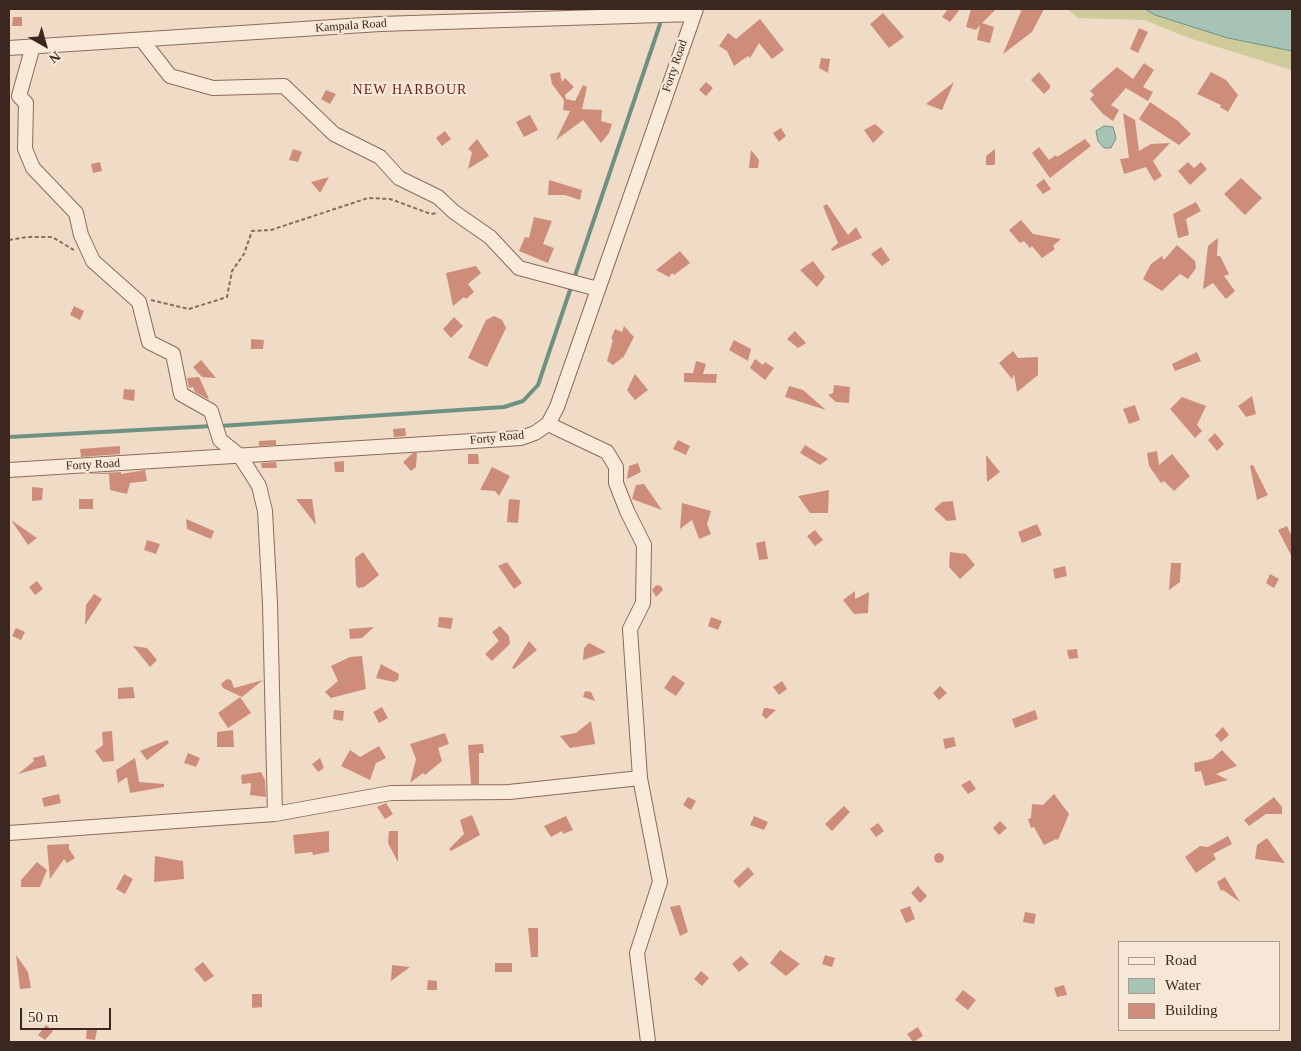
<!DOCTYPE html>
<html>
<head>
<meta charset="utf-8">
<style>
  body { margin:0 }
  #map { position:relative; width:1301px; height:1051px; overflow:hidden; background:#efdbc6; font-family:Georgia,serif }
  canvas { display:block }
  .frame { position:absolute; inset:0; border:10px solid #3b271f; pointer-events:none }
  .legend { position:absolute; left:1118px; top:941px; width:162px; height:90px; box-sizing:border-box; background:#f6e7d6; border:1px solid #ab9a8d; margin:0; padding:6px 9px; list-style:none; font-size:15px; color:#3b271f }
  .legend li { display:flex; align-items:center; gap:10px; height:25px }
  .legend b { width:25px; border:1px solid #ab9a8d }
  .north { position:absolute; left:20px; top:20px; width:50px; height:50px; -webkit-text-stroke:4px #f6e7d6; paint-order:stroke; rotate:142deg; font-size:14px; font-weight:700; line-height:20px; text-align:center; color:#3b271f }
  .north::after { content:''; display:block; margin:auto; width:18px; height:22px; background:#3b271f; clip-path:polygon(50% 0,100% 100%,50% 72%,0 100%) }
  .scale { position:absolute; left:20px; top:1008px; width:91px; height:22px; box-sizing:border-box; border:2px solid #3b271f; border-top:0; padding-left:6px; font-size:15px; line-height:18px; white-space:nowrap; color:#3b271f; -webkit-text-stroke:4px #f6e7d6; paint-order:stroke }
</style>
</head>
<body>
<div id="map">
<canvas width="1301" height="1051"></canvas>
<div class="frame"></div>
<ul class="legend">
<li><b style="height:6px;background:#faeada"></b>Road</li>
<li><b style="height:14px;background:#a7c3b5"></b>Water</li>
<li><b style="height:14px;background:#ce8d7b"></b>Building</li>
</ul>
<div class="north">N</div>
<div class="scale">50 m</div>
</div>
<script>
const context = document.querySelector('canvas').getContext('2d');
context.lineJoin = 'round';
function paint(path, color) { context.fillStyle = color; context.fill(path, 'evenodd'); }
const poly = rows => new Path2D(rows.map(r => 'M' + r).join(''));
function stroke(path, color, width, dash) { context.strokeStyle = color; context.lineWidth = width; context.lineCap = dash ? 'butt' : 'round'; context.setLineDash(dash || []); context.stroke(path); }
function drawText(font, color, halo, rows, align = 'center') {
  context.font = font + ' Georgia,serif'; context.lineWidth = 4.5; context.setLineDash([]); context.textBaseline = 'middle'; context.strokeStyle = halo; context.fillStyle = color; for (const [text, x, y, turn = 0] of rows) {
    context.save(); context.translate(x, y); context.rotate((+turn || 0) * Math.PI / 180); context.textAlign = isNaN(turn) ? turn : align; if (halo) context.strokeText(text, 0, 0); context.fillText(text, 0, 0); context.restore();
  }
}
paint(poly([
  [1067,9,1145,9,1155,15,1228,38,1292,51,1292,70,1189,38,1144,20,1078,18]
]), '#ceca99');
const water = poly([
  [1145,9,1292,9,1292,51,1228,38,1155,15,1145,9],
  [1104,126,1113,127,1116,138,1111,148,1104,148,1098,141,1096,131,1104,126]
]);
paint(water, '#a7c3b5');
stroke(water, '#6e9282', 1);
stroke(poly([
  [220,426,504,407,523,401,538,385,660,24],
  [9,437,213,426]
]), '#6e9282', 4);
paint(poly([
  [948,9,960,9,950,22,942,17],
  [971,9,996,9,982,23,994,27,990,43,977,40,980,25,976,30,966,27],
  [1022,9,1044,9,1032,32,1003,54],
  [883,13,904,37,889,48,870,24],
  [13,17,22,17,22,26,12,26],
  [760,19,784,50,772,59,759,43,750,58,748,56,734,66,727,51,719,46,728,33,736,39],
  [1139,28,1148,32,1138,53,1130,49],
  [821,58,830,59,828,73,819,68],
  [1144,63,1154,70,1143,87,1153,92,1148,101,1126,88,1111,105,1119,110,1113,121,1103,114,1090,99,1094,95,1090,91,1117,67,1133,79],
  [560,72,562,82,565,78,574,87,565,95,566,99,575,101,583,85,587,87,582,109,602,110,601,121,612,124,609,133,601,143,583,120,556,140,570,111,563,110,564,100,552,84,550,74],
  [1039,72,1050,85,1050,88,1044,94,1031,80],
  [1211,72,1226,80,1238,95,1228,112,1220,107,1221,105,1197,94],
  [706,82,713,88,706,96,699,90],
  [954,82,942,110,926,104],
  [326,90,336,94,330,104,321,99],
  [1150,102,1178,121,1191,134,1179,145,1139,119],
  [1123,113,1135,120,1139,151,1151,144,1170,143,1153,161,1162,176,1154,181,1146,167,1124,174,1120,159,1129,158],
  [530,115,538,130,524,137,516,122],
  [875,124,884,132,873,143,864,130],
  [781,128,786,136,779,142,773,133],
  [445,131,451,139,442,146,436,138],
  [477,139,489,156,468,169,472,152,468,149],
  [1085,139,1091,146,1050,178,1032,153,1039,147,1049,160,1056,155,1057,157],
  [293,149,302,152,298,162,289,160],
  [995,149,995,165,986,165,986,156],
  [751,150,759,160,758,168,749,168],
  [100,162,102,171,93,173,91,164],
  [1188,162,1194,168,1201,162,1207,169,1190,185,1178,171],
  [329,177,320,193,311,182],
  [1241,178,1262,198,1245,215,1224,194],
  [1044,179,1051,189,1043,194,1036,185],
  [549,180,582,190,580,200,565,195,548,195],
  [1196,202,1201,211,1186,219,1189,235,1178,238,1173,214],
  [827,204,848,235,856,227,862,238,832,251,831,249,838,243,823,206],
  [534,217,552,221,543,244,554,248,548,263,519,251,525,237,529,238],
  [1021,220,1033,234,1061,239,1053,246,1055,249,1042,258,1032,246,1030,248,1024,241,1020,243,1009,230],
  [1218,238,1217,256,1220,256,1229,274,1224,276,1235,291,1226,299,1213,283,1203,289,1208,246],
  [1177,245,1195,261,1196,268,1188,279,1180,274,1162,291,1143,279,1151,264,1162,256,1164,260],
  [881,247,890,260,882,266,871,254],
  [680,251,690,263,674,275,672,273,669,277,656,270],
  [813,261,825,277,817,287,800,270],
  [476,266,481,273,468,284,474,292,466,299,464,297,453,306,446,273],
  [74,306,84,311,80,320,70,315],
  [494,316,502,320,506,328,487,367,468,358,486,320],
  [454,317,463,326,451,338,443,329],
  [624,326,634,337,623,358,620,356,622,358,613,365,607,361,613,340,611,339,615,329,622,332],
  [795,331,806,343,798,348,787,339],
  [251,339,264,340,263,349,251,349],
  [734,340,751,349,748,361,729,350],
  [1013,351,1018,358,1038,357,1038,375,1017,392,1014,374,1012,379,999,363],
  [1197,352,1201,361,1175,371,1172,364],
  [755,359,763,365,765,362,774,368,765,380,750,368],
  [201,360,216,378,202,377,193,367],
  [696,361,706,364,703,374,717,374,716,383,684,382,684,373,693,373],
  [635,374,648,390,635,400,627,390],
  [199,377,209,399,208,399,195,392,193,387,189,388,187,378],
  [834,385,850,387,849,403,836,402,828,395,833,393],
  [789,386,803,390,826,410,785,397],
  [124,389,135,390,134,401,123,399],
  [1252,396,1256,414,1246,417,1238,406],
  [1182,397,1206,406,1197,425,1202,431,1195,438,1170,409],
  [1135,405,1140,420,1129,424,1123,409],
  [405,428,406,436,394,437,393,429],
  [1215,433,1224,444,1217,451,1208,440],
  [276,440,276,445,259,446,259,441],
  [678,440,690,446,686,455,673,449],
  [805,445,828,459,820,465,800,453],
  [120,446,120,454,81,457,80,449],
  [1157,451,1159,465,1172,454,1190,476,1174,491,1164,481,1161,483,1149,466,1147,453],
  [413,453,417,453,416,467,411,471,403,462],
  [468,454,478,454,479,464,468,464],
  [986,455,1000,472,987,482],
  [344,461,344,472,335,472,334,462],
  [276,462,277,468,262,468,261,463],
  [638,463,641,472,627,479,629,466],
  [1253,465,1268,495,1257,500,1250,466],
  [492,467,510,476,499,496,495,491,480,490],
  [145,470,147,481,130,483,127,494,110,490,109,474,82,474,121,472,121,474],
  [644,484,651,494,662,510,632,499,636,485],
  [32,487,43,488,42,500,32,501],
  [829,490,828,513,810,513,798,496],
  [79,499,93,499,93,509,79,509],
  [296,499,312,499,316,525],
  [509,499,520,500,518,523,507,522],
  [953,501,956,520,947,521,934,509,942,502],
  [682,503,711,511,707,524,711,534,699,539,692,520,680,529],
  [186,519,214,531,211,539,187,529],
  [11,520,37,538,28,545],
  [1037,524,1042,535,1022,543,1018,532],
  [1287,526,1292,537,1291,555,1278,530],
  [815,530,823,540,815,546,807,536],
  [147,540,160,544,156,554,144,550],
  [765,541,768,559,759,560,756,543],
  [363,552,379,575,364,587,358,588,356,585,355,558],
  [950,552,966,554,975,565,960,579,949,567],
  [507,562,522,583,514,589,498,566],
  [1171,563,1181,563,1180,582,1169,590],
  [1065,566,1067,576,1055,579,1053,569],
  [1270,574,1279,579,1274,588,1266,583],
  [37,581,43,589,35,595,29,587],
  [656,585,661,586,663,590,656,597,652,590],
  [855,591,855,599,869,592,868,613,854,614,843,600],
  [94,594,102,599,85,625,86,605],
  [439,617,453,618,451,629,438,627],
  [711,617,722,621,718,630,708,626],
  [500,626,509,636,510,644,492,661,485,654,499,641,492,632],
  [374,627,362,638,350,639,349,629],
  [16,628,25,632,21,640,12,636],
  [529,641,537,650,514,669,512,668],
  [589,643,606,652,583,660,584,648],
  [133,646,147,648,157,660,150,667],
  [1077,649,1078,658,1069,659,1067,650],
  [362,656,366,689,331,698,325,692,338,681,331,666,350,657],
  [381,664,399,674,398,680,394,682,376,678],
  [673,675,685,683,676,696,664,688],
  [227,679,231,680,234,688,263,680,242,697,223,688,221,684],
  [782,681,787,689,779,695,773,687],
  [940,686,947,693,939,700,933,693],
  [133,687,135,698,118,699,118,688],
  [585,691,591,692,595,701,583,697],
  [240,697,251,713,228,728,218,713],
  [382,707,388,718,379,723,373,712],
  [764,708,767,708,776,710,766,719,762,715],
  [334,710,344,711,343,721,333,719],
  [1035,710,1038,719,1015,728,1012,719],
  [591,721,595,744,570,748,560,736,576,733],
  [1223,727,1229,735,1221,742,1215,735],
  [233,730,234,747,217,747,217,732],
  [112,731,114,761,103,762,95,751,103,745,102,732],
  [445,733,449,744,438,748,442,761,425,775,423,773,410,783,416,759,410,744],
  [954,737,956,746,945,749,943,739],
  [167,740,169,743,147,760,140,751],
  [483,744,484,753,479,753,479,784,471,784,468,745],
  [379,746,386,758,376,763,370,780,341,766,350,750,360,757],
  [1222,750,1237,766,1216,774,1228,780,1205,786,1201,771,1195,772,1194,763,1212,759],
  [188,753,200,758,196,767,184,763],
  [44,755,47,766,18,774,34,761,33,758],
  [135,758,139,782,164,784,164,787,130,793,127,777,118,783,116,770],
  [320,758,324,768,318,772,312,764],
  [261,772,265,780,266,797,250,795,251,783,242,784,241,775],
  [970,780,976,789,968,794,961,785],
  [59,794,61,803,44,807,42,798],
  [1054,794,1069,814,1058,840,1056,839,1044,845,1034,827,1031,828,1028,819,1031,818,1032,804,1043,805],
  [688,797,696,801,691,810,683,805],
  [1274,797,1282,807,1282,814,1266,814,1249,826,1244,820],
  [386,803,393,814,385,819,377,807],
  [844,806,850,812,832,831,825,824],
  [472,815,480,835,451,851,449,849,464,834,460,820],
  [566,816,573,830,563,834,562,831,551,837,544,826],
  [754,816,768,822,764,830,750,825],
  [1000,821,1007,828,999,835,993,828],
  [878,823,884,831,876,837,870,829],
  [329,831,329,852,313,855,312,852,295,854,293,835],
  [389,831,398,831,398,862,388,843],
  [1228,836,1232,844,1213,854,1216,859,1196,873,1185,857,1200,846,1208,847],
  [1267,838,1285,863,1255,859,1257,845],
  [69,844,69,849,75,858,67,863,64,859,50,879,47,845],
  '934 858a5 5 0 1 1 10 0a5 5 0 1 1-10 0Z',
  [155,856,183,861,184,879,154,882],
  [37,862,47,870,40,887,21,887,21,880],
  [748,867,754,874,739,888,733,881],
  [124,874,133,879,125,894,116,889],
  [1225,877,1240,902,1223,890,1221,891,1217,882],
  [918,886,927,896,920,903,911,893],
  [680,905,688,932,680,936,670,907],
  [910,906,915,919,906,923,900,910],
  [1025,912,1036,914,1034,924,1023,922],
  [528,928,538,928,538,957,531,957],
  [780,950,800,964,786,976,770,963],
  [16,955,28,972,31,988,20,989],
  [825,955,835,958,832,967,822,964],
  [741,956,749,964,739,972,732,964],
  [203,962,214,976,205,982,194,969],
  [495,963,512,963,512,972,495,972],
  [392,965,410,967,391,981],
  [701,971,709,978,702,986,694,979],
  [428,980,437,981,437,990,427,990],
  [1064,985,1067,995,1057,997,1054,988],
  [963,990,976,1000,968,1010,955,1000],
  [252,994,262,994,262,1007,252,1008],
  [46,1025,53,1031,45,1040,38,1035],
  [918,1027,923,1036,913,1042,907,1034],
  [87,1028,97,1030,95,1040,86,1039]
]), '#ce8d7b');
const minor = poly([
  [142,40,170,76,213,88,284,86,334,134,380,157,399,178,438,197,454,212,490,237,519,268,598,289],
  [33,46,19,96,26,103,25,149,33,168,76,213,81,235,93,261,139,302,149,342,173,354,181,394,211,411,220,440,240,456,259,486,265,511,270,604,275,814],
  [9,48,380,24,693,14],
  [548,424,607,452,616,467,616,483,627,511,644,545,643,603,630,629,640,778,660,882,637,953,648,1042],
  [9,470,521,438,535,433,548,424,557,407,696,9],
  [9,833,275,814,391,793,509,792,640,778]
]);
stroke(minor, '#8b6b5b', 16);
stroke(poly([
  [9,240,27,237,52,237,74,250],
  [151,300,189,309,227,297,232,271,244,254,252,231,271,230,368,198,390,199,431,214,437,213]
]), '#8b6b5b', 2, [4, 2.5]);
stroke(minor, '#faeada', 14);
drawText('12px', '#3b271f', '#f6e7d6', [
  ["Kampala Road",351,26,-4],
  ["Forty Road",675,66,-71],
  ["Forty Road",497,438,-6],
  ["Forty Road",93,465,-3]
]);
context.letterSpacing = '1px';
drawText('14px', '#691e1e', '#f6e7d6', [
  ["NEW HARBOUR",410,90]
]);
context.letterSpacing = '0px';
</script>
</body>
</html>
